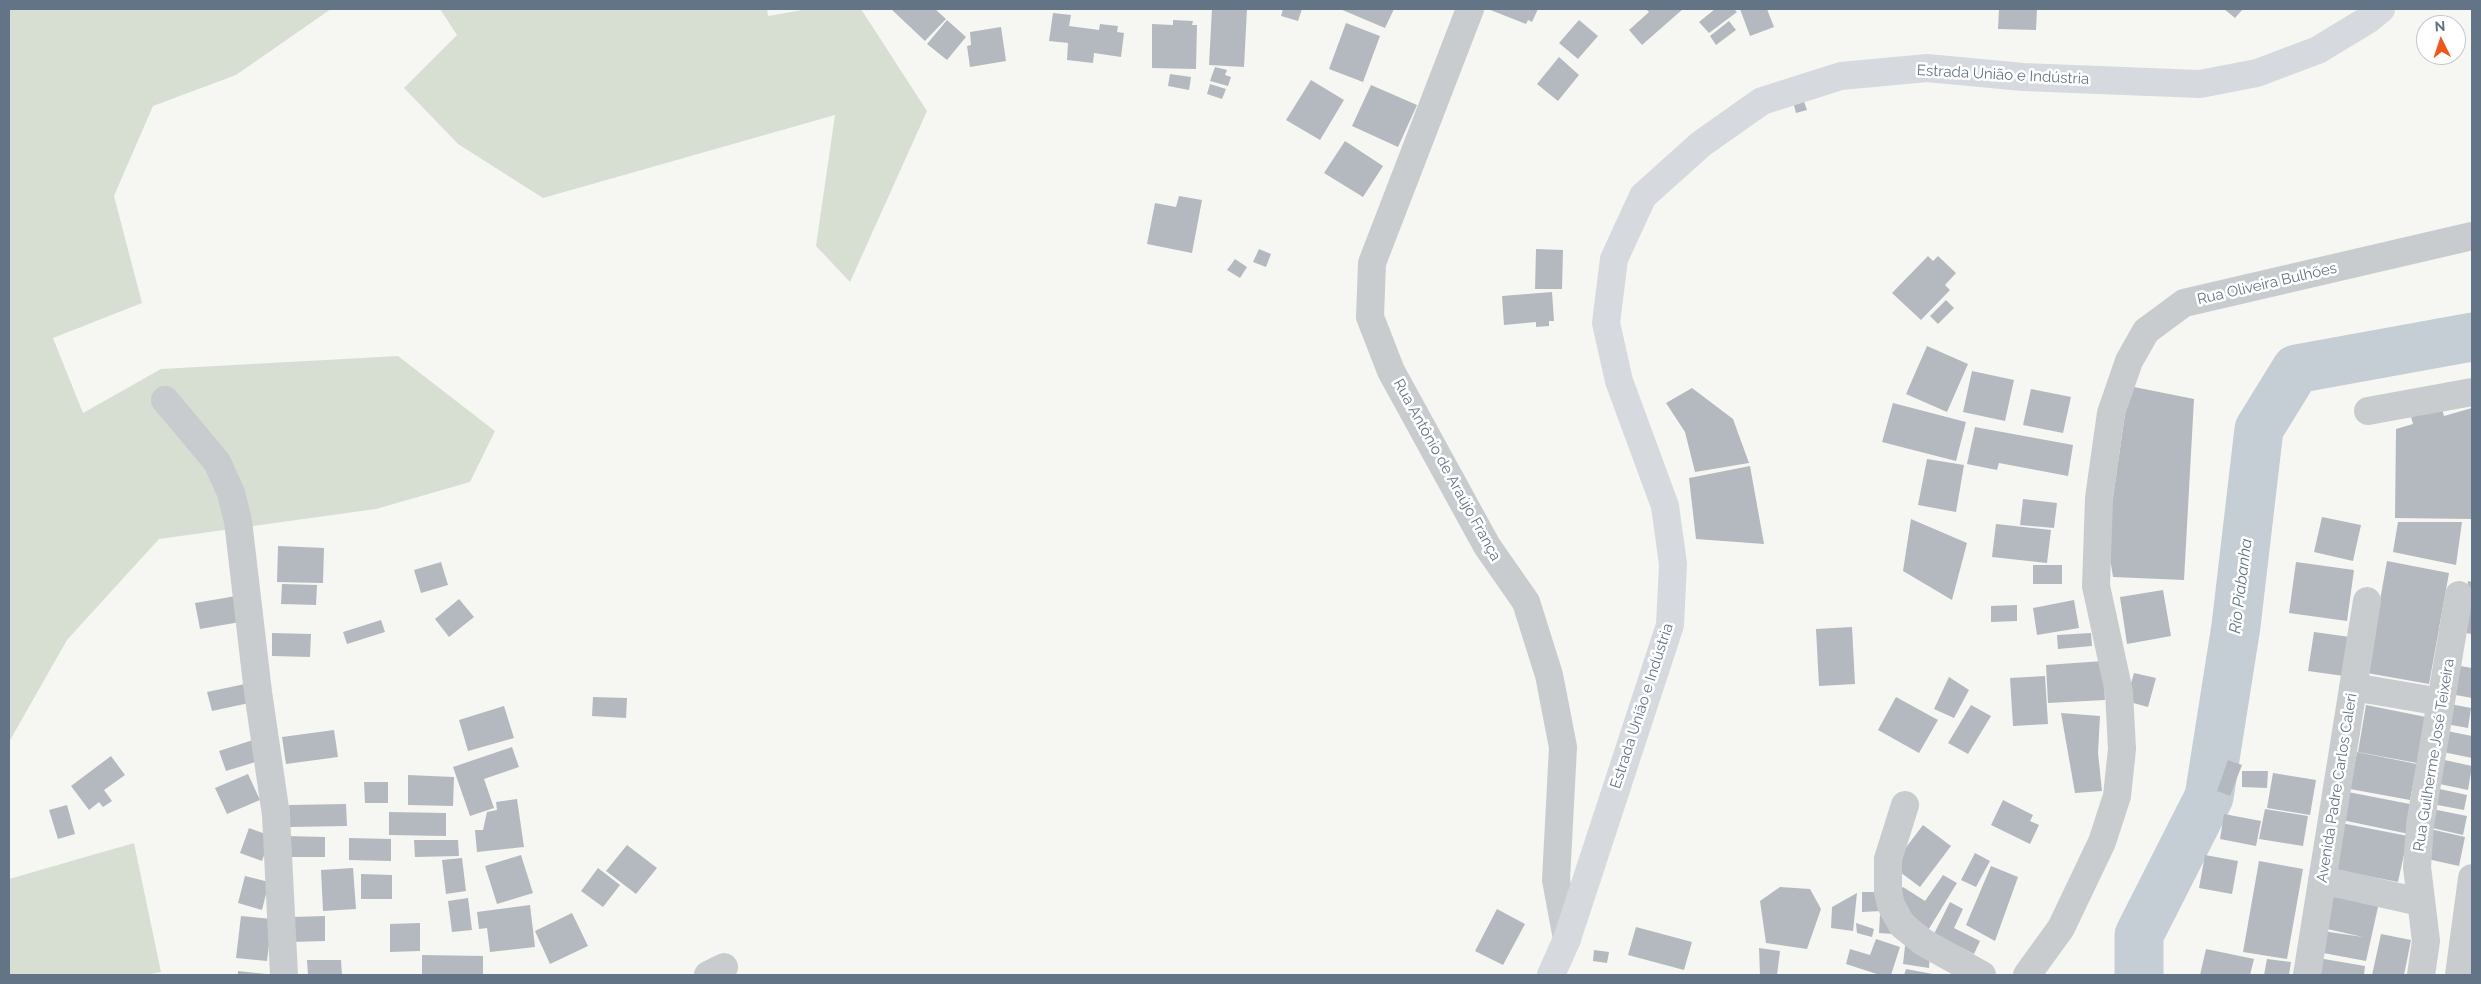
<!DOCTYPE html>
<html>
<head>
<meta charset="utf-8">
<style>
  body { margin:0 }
  #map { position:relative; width:2481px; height:984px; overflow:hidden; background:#f6f7f3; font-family:Raleway,sans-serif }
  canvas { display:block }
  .frame { position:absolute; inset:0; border:10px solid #637486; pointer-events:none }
  .north { position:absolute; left:2416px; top:15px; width:50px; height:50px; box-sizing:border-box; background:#fff; border:1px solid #c1c7cf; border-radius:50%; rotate:356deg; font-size:14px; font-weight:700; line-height:20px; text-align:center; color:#637486 }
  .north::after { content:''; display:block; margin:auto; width:18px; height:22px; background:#f15718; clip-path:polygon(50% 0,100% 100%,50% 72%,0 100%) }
</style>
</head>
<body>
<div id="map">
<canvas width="2481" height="984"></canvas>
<div class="frame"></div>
<div class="north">N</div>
</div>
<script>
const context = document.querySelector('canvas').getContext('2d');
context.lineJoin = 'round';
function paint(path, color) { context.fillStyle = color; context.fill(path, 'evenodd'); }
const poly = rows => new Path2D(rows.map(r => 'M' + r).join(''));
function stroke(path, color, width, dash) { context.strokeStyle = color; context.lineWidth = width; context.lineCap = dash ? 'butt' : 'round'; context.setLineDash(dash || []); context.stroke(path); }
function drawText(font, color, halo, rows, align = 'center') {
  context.font = font + ' Raleway,sans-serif'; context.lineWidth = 5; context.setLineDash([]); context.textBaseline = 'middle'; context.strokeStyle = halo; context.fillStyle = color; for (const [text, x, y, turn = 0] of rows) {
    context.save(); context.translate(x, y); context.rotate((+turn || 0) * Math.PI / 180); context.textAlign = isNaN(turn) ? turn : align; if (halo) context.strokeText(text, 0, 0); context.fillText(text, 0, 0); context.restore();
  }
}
paint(poly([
  [9,9,331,9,236,75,153,106,114,196,142,303,53,338,83,413,161,369,398,356,495,431,470,482,376,509,159,539,67,640,9,742],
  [440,9,767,9,768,16,808,9,861,9,927,111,850,282,816,246,835,115,543,198,458,144,404,88,457,35],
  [134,843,161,972,145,975,9,975,9,879]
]), '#d7dfd3');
stroke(poly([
  [2139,975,2139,935,2209,797,2236,626,2259,429,2296,369,2472,337]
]), '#c5ced4', 49);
paint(poly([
  [891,9,935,9,946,19,925,41],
  [1212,9,1247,9,1244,67,1209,65],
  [1283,9,1302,9,1298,21,1281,16],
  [1340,9,1394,9,1385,28],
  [1488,9,1538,9,1532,22,1528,20,1526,24],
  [1646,9,1683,9,1642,45,1629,30,1649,12],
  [1715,9,1734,9,1737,12,1709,33,1699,22],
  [1740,9,1767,9,1774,27,1750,36],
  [1999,9,2037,9,2036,30,1998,29],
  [2224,9,2243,9,2235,18],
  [1053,13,1071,15,1069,26,1099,30,1100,24,1118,26,1117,32,1124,33,1121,57,1094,53,1093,63,1067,60,1068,43,1049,41],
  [947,20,966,37,947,60,927,44],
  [1173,20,1193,21,1192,25,1197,25,1196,69,1152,68,1152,24,1173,25],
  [1579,20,1598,36,1578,59,1559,43],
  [1729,21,1736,30,1716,45,1710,36],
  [1346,23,1380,36,1363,82,1329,69],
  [1001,27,1006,61,970,67,967,46,971,45,970,32],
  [1559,57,1579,75,1558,101,1537,84],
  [1215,67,1227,70,1225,75,1231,77,1228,86,1210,81],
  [1170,74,1191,77,1189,90,1168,86],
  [1311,80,1344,100,1320,140,1286,120],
  [1210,84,1226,89,1222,99,1207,94],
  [1371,85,1417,105,1398,147,1352,126],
  [1802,96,1807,110,1796,113,1792,98],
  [1345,141,1383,166,1363,197,1324,173],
  [1179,196,1202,200,1192,253,1147,244,1155,203,1176,207],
  [1259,249,1271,254,1266,267,1253,262],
  [1536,249,1563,250,1562,289,1535,289],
  [1928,256,1933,261,1938,256,1956,273,1945,285,1950,290,1921,320,1892,293],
  [1235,259,1247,267,1240,278,1227,270],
  [1552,292,1554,321,1549,321,1549,326,1536,327,1536,322,1504,325,1502,296],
  [1946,300,1954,308,1938,324,1930,316],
  [1927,346,1968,364,1947,412,1906,394],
  [1972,371,2014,380,2005,421,1963,412],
  [2129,386,2194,399,2184,580,2113,577,2107,539],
  [1692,388,1733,419,1749,463,1695,472,1685,432,1666,403],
  [2031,389,2071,397,2063,433,2023,425],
  [2440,401,2444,416,2472,408,2472,519,2395,518,2396,429,2413,424,2409,409],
  [1893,403,1966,422,1956,461,1882,442],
  [1975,427,2073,445,2068,476,1999,463,1997,470,1967,464],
  [1927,459,1964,465,1956,512,1918,505],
  [1750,466,1764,544,1696,539,1689,478],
  [2023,499,2057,503,2054,528,2020,525],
  [2322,517,2361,525,2353,561,2314,552],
  [1911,519,1967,543,1952,600,1903,571],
  [2398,522,2462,522,2456,565,2393,552],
  [1996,524,2051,530,2047,563,1992,557],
  [278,546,324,548,323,583,277,582],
  [2387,561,2449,573,2429,684,2367,673],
  [441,562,448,585,421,593,414,570],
  [2296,562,2354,570,2347,621,2289,613],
  [2033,565,2062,565,2062,584,2033,584],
  [2468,581,2472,582,2472,634,2460,632],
  [282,584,317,585,316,605,281,604],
  [2163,590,2171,636,2127,644,2120,597],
  [236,596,240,622,200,629,195,603],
  [459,599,474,617,449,637,435,619],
  [2074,600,2079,628,2037,635,2033,608],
  [2017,605,2017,621,1991,622,1991,606],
  [381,620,385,632,347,644,343,632],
  [1852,627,1855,684,1819,686,1816,629],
  [2314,632,2350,637,2344,676,2308,671],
  [272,633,311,634,310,657,272,656],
  [2091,633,2092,646,2058,649,2057,635],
  [2103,661,2105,700,2048,703,2046,665],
  [2454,665,2472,668,2472,698,2450,694],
  [2134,673,2156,678,2148,707,2126,701],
  [2045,676,2048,724,2013,726,2010,678],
  [1949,677,1969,690,1954,718,1934,709],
  [245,684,249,703,212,711,207,692],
  [593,697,627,698,626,718,592,716],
  [1896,697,1938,720,1919,753,1878,730],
  [2450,704,2471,708,2468,728,2446,724],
  [1971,705,1991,716,1968,754,1948,743],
  [2366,705,2426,717,2417,763,2358,752],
  [504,706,514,738,468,751,459,720],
  [2061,713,2100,716,2098,753,2102,791,2075,793],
  [334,730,338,757,286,764,282,737],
  [2447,731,2472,736,2472,758,2443,752],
  [256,739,262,760,226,771,219,751],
  [512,747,519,767,484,779,494,808,470,816,453,767],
  [2357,752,2417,764,2410,800,2350,789],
  [111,756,125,775,104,790,112,801,103,807,99,802,89,810,71,786],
  [2440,759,2472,766,2468,790,2435,783],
  [2228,760,2242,765,2230,796,2217,791],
  [2242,771,2268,771,2267,788,2242,787],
  [2273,773,2316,780,2310,815,2267,808],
  [248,774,260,800,227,814,215,788],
  [408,775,454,777,453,806,408,805],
  [364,782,388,782,388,803,365,803],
  [2435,788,2467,795,2464,810,2432,804],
  [2348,792,2415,805,2409,834,2342,820],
  [517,799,524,847,477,852,475,830,483,830,487,812,497,810,496,802],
  [2003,800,2033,815,2030,821,2039,825,2030,844,1991,825],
  [346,804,347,826,290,827,289,805],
  [67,805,75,834,58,839,49,810],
  [2265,809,2308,816,2303,846,2259,839],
  [2432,809,2467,816,2463,835,2428,827],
  [389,812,446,813,446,836,389,835],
  [2224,814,2261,821,2256,846,2220,839],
  [2341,823,2408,836,2398,882,2332,869],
  [1923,825,1951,846,1920,887,1892,866],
  [249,828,271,836,262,861,240,853],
  [2430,829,2465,837,2459,866,2423,858],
  [285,836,325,837,325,857,285,857],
  [349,838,391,839,391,861,349,860],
  [414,840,458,840,459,856,415,857],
  [627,845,657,868,636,894,606,871],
  [1975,853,1990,861,1976,887,1961,880],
  [521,855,533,893,497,904,485,866],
  [2205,855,2238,861,2232,894,2199,888],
  [462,858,466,891,446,894,442,860],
  [2259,861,2303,869,2287,959,2243,952],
  [1991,866,2018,877,1995,941,1966,925],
  [353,868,356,909,323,911,321,870],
  [598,868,620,885,603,907,581,891],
  [361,874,392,875,392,899,361,899],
  [1943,875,1957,883,1927,932,1895,895,1903,887,1925,901],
  [245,876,269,882,262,910,238,903],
  [1780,887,1810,889,1821,909,1807,949,1766,943,1760,901],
  [2330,889,2380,898,2366,961,2318,952,2322,931,2363,937,2323,928],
  [1862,892,1880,892,1881,911,1862,912],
  [1857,893,1853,931,1831,928,1832,907],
  [468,898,472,930,452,932,448,901],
  [1950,902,1963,909,1954,928,1980,941,1974,954,1934,934],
  [530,905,535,947,490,952,487,928,479,929,477,912],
  [1497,909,1525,924,1503,965,1475,951],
  [572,913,588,946,550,964,535,931],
  [1880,914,1893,934,1879,933],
  [241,916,272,919,267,961,236,958],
  [325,916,325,941,292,942,291,917],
  [420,923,420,951,390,952,390,924],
  [1856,923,1874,929,1872,937,1857,933],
  [1636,927,1692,942,1684,970,1628,955],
  [2381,934,2411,940,2404,975,2372,975],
  [1906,937,1930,954,1929,968,1903,964],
  [1876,939,1900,947,1891,975,1880,975,1846,964,1850,949,1870,955],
  [1759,948,1780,951,1777,975,1760,975],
  [2206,949,2254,959,2250,975,2200,975],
  [1594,950,1609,952,1607,963,1593,961],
  [422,955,483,956,483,975,422,975],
  [2318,958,2365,966,2364,975,2315,975],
  [2267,959,2291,962,2289,975,2264,975],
  [307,960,341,960,342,975,308,975],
  [1906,969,1933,974,1933,975,1904,975],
  [238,971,266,974,266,975,238,975]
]), '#b3b9bf');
stroke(poly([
  [1470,9,1372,263,1370,317,1391,371,1487,546,1526,602,1549,675,1563,747,1556,880,1567,939],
  [165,400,217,462,231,493,238,521,258,692,276,815,284,975],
  [2368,411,2472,392],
  [2353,687,2441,702],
  [1905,805,1888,859,1888,892,1891,905,1902,925,1923,942,1982,975],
  [2322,880,2420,902],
  [708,975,724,967],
  [2027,975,2061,928,2102,842,2117,796,2122,749,2119,692,2096,586,2099,498,2111,413,2129,361,2146,331,2184,303,2472,236],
  [2307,975,2367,601],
  [2421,975,2426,941,2417,867,2420,825,2459,595],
  [2459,975,2472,878]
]), '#c9cccf', 28);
stroke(poly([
  [1551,975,1567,939,1670,625,1673,564,1665,506,1619,381,1606,323,1614,259,1643,196,1701,144,1762,101,1841,76,1927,68,2023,77,2200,84,2257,73,2318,50,2369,19,2381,9]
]), '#d6dadf', 28);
drawText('15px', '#637486', '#fff', [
  ["Estrada União e Indústria",2003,75,3],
  ["Rua Oliveira Bulhões",2267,284,-13],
  ["Rua Antônio de Araújo França",1447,470,61],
  ["Estrada União e Indústria",1642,706,-72],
  ["Rua Guilherme José Teixeira",2434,755,-81],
  ["Avenida Padre Carlos Caleri",2337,788,-81]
]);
drawText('italic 16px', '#5f7783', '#fff', [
  ["Rio Piabanha",2241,586,-83]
]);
</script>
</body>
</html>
